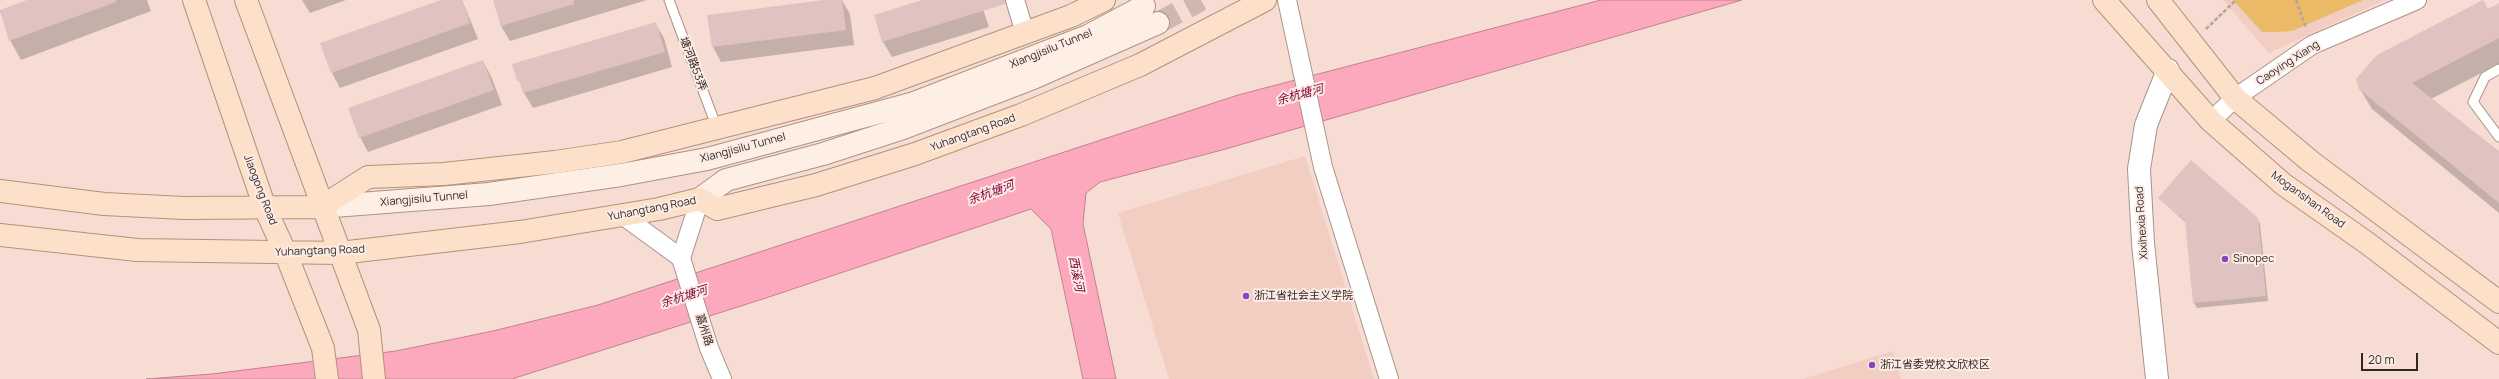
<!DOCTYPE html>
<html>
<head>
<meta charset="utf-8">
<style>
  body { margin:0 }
  #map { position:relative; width:2499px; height:379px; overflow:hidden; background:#f6dcd2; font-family:Manrope,sans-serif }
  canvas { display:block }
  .scale { position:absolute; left:2361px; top:353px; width:57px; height:18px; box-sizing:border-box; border:2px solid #312723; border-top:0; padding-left:5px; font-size:12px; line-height:14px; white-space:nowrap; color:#312723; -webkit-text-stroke:3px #fcece5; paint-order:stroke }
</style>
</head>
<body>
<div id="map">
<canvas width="2499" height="379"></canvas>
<div class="scale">20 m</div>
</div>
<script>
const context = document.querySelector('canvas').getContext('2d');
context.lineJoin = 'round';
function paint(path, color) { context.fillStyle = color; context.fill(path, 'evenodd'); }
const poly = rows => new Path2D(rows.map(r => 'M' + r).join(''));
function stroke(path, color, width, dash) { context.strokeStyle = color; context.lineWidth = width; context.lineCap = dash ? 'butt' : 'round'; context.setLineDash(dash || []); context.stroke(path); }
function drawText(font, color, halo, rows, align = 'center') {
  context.font = font + ' Manrope,"Noto Sans SC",sans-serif'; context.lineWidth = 4; context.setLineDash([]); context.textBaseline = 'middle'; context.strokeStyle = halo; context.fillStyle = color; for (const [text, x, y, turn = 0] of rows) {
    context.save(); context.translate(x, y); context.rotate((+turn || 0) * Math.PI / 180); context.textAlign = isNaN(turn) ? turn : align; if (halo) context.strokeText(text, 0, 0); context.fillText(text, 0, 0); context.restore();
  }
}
paint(poly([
  [2223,0,2385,0,2269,53],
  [1305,156,1374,379,1169,379,1118,213],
  [1893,351,1901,379,1803,379]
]), '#f1cec1');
paint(poly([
  [2233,0,2363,0,2292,31,2278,32,2262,32]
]), '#ebba67');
const water = poly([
  [1601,0,1742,0,1222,150,1100,182,1086,193,1083,224,1116,379,1083,379,1051,229,1031,209,769,297,512,379,146,379,212,374,396,351,493,331,598,305,1238,95,1601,0]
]);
paint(water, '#fda9bd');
stroke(water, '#c0828f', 1);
paint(poly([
  [30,0,147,0,151,11,21,60,10,40,0,11],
  [302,0,346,0,310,13],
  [444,0,462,0,478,39,340,88,332,73],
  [494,0,647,0,510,41,501,26],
  [831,0,842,0,850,14,854,45,721,62,713,47,708,16],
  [925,0,980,0,989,27,892,57,883,42,875,16],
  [2499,4,2499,64,2431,99,2499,153,2499,213,2372,109,2360,89],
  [655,23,664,38,672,67,533,108,524,93,513,64],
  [483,61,491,76,502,105,368,152,360,137],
  [2159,198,2257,218,2260,224,2268,301,2197,308,2194,303,2187,224]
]), '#0003');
paint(poly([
  [27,0,116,0,116,2,9,41,0,10],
  [441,0,462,0,470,23,331,73,320,43],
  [493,0,574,0,574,4,501,26],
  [824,0,842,0,846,30,712,47,707,15],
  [922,0,1005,0,1005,4,882,42,874,15],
  [2483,0,2488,9,2499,3,2499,38,2412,83,2499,151,2499,203,2359,89,2356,79,2377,55],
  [656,22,665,52,523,93,519,81,517,81,512,64],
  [483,60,494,90,359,138,348,108],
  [2191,160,2258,218,2266,296,2193,303,2185,221,2158,198]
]), '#e0c3c1');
stroke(poly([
  [1158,23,1201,0]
]), '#cfb8af', 22, [22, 11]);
const service = poly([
  [669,0,717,128],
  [2499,69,2485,77,2473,102,2499,137]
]);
const minor = poly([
  [1015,0,1025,33],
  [1287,0,1323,167,1389,379],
  [2211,121,2235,98,2312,45,2417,0],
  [700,199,681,258,709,348,722,379],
  [622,215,681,258]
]);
const tertiary = poly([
  [2157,379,2143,243,2139,169,2146,125,2168,70]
]);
const secondary = poly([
  [700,199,726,180,823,154,903,128,1033,78,1158,23],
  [321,207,489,194,621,175,707,159,914,103,1088,36,1144,6]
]);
const primary = poly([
  [194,0,265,208,286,254,323,348,327,379],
  [246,0,369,330,374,379],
  [2104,0,2211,121,2283,184,2367,243,2499,343],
  [2158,0,2235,98,2310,161,2499,302],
  [0,191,104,204,184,208,321,207,368,177,444,174,555,162,622,152,875,88,1071,16,1104,0],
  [0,235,137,250,340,253,520,232,659,209,700,199,717,209,816,185,915,154,1021,115,1140,65,1265,0]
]);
stroke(service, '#ab938a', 11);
stroke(minor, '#ab938a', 20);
stroke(tertiary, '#ab938a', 24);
stroke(secondary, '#ab938a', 24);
stroke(primary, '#b49278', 24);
stroke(poly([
  [2296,0,2306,28],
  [2206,29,2236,0]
]), '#b8a39b', 2.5, [4, 2]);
stroke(service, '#fff', 9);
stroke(minor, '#fff', 18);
stroke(tertiary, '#fff', 22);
stroke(secondary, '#feefe4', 22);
stroke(primary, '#fde0c9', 22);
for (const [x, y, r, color] of [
  [2225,259,4,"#8746bb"],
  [1246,296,4,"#8746bb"],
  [1872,365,4,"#8746bb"]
]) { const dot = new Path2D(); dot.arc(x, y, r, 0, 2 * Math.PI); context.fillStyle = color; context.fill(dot); stroke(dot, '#fcece5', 1.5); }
drawText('11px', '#312723', '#fcece5', [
  ["Xiangjisilu Tunnel",1051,49,-22],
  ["Caoying Xiang",2288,63,-33],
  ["塘河路53弄",693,64,69],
  ["Yuhangtang Road",973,133,-20],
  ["Xiangjisilu Tunnel",743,148,-15],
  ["Jiaogong Road",260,190,69],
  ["Xiangjisilu Tunnel",424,199,-5],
  ["Moganshan Road",2308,200,36],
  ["Yuhangtang Road",652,209,-11],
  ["Xixihexia Road",2142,223,-94],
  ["Yuhangtang Road",320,251,-2],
  ["嘉州路",704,330,72]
]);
drawText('11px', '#312723', '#fcece5', [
  ["Sinopec",2233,259],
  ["浙江省社会主义学院",1254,296],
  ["浙江省委党校文欣校区",1880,365]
], 'left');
drawText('italic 12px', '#84053e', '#fcece5', [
  ["余杭塘河",1300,95,-15],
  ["余杭塘河",991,193,-20],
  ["西溪河",1076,274,79],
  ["余杭塘河",684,297,-17]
]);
</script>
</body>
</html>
